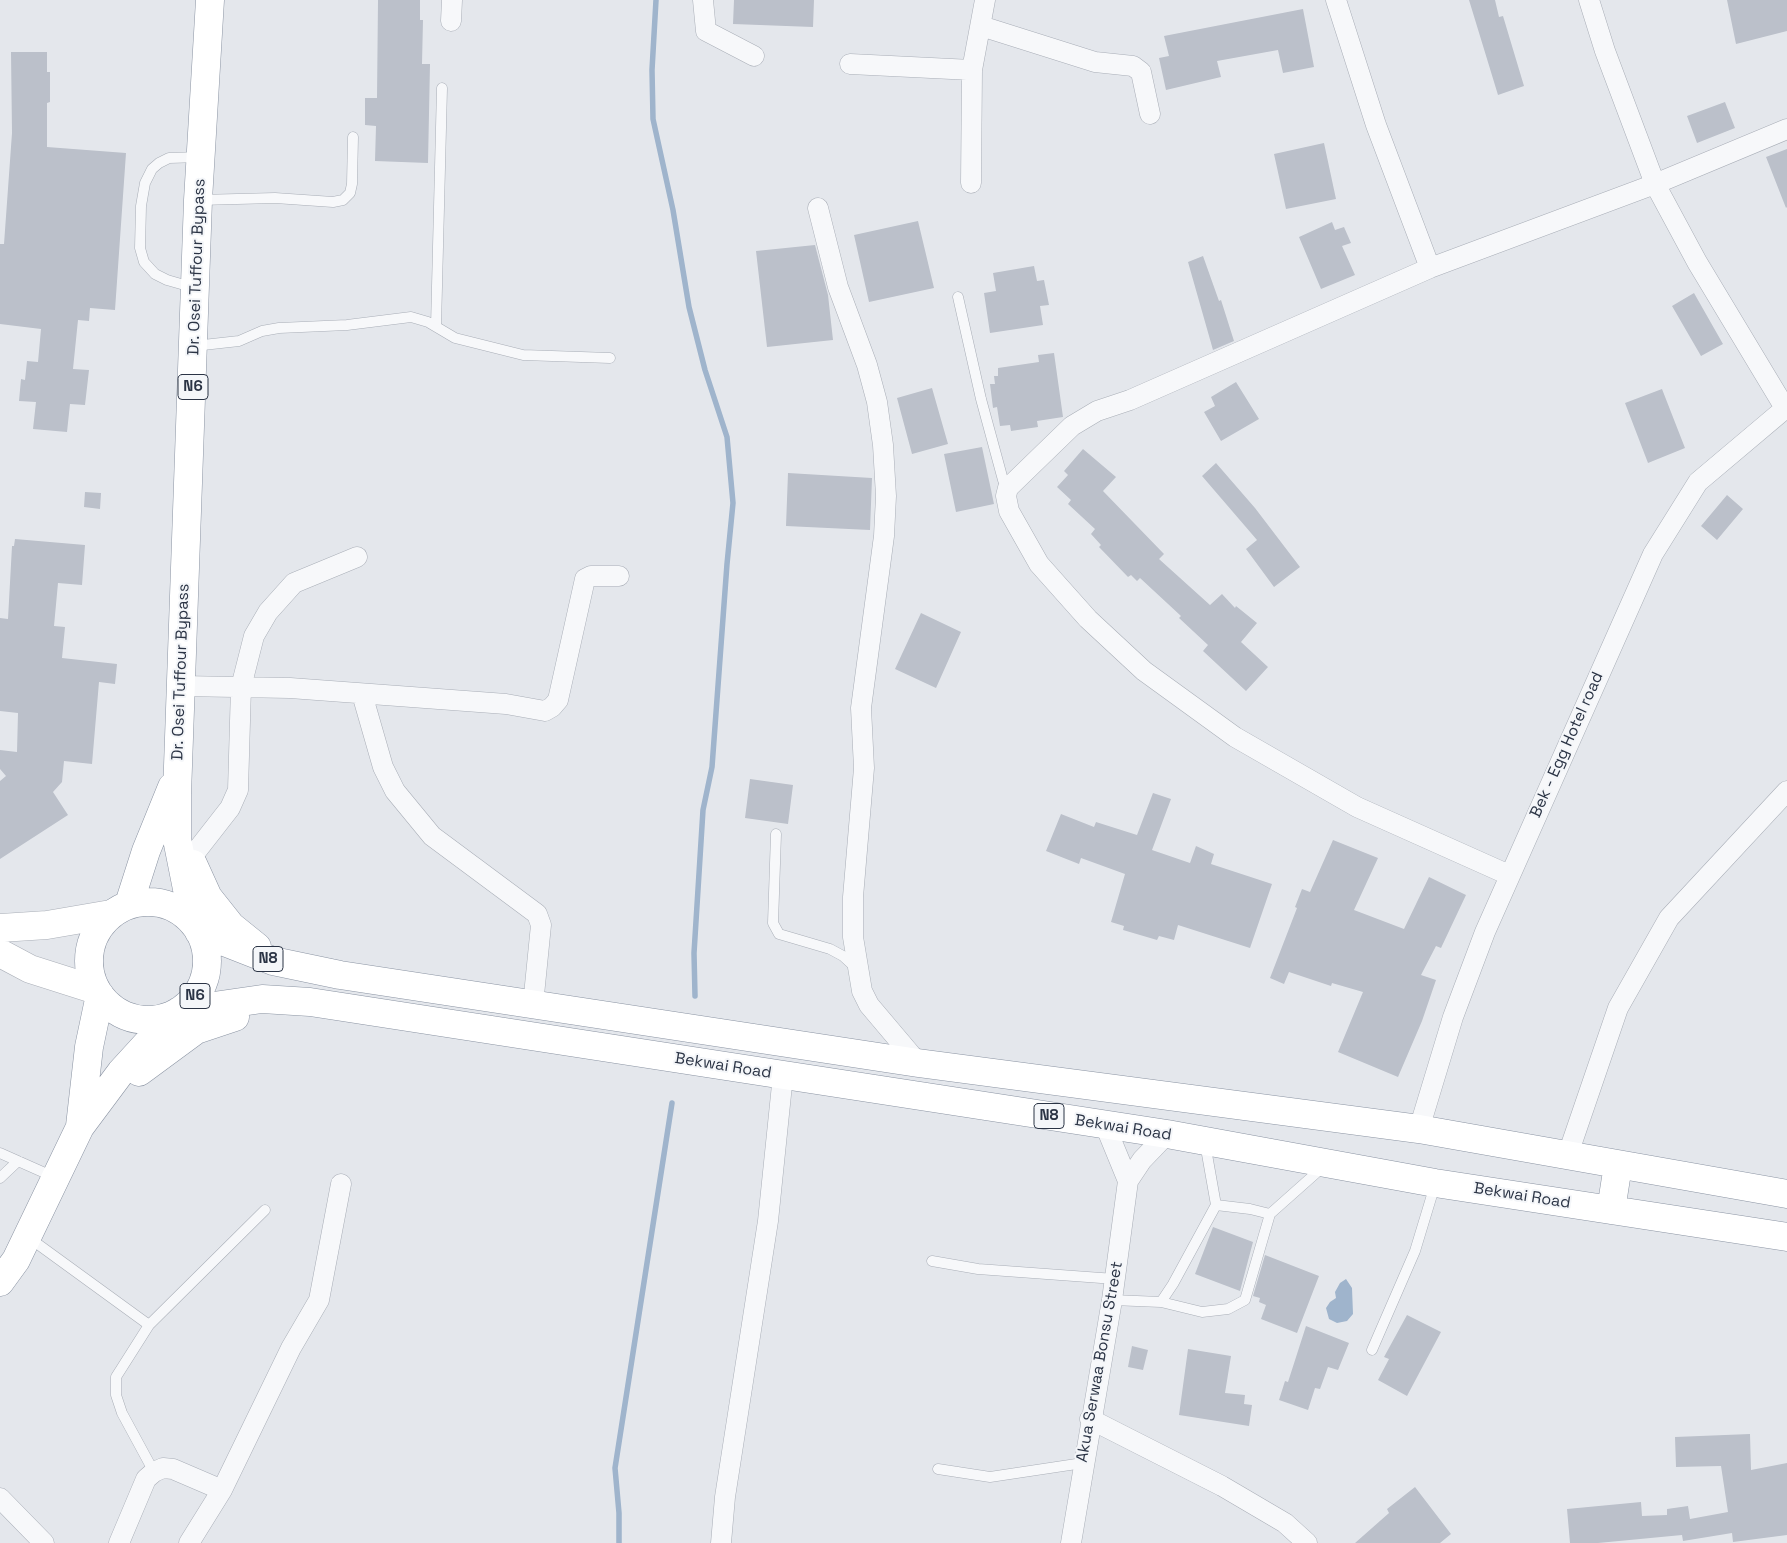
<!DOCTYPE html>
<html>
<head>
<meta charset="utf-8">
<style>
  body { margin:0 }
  canvas { display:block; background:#e4e7ec }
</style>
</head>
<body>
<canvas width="1787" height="1543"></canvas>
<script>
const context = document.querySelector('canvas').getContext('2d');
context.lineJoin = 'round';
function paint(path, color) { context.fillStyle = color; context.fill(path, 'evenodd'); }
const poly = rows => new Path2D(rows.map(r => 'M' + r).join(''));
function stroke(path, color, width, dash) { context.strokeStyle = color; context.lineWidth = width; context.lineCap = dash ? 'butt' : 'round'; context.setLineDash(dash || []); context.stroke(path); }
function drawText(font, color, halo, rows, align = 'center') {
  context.font = font + ' "Space Grotesk",sans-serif'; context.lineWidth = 4; context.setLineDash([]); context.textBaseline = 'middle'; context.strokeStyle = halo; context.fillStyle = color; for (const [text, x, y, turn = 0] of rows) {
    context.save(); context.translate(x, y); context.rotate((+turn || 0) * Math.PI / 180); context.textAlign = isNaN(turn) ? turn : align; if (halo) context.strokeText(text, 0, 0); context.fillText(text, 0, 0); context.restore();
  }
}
paint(poly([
  [1346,1279,1352,1288,1353,1314,1347,1321,1337,1323,1329,1319,1326,1308,1330,1302,1336,1298,1335,1292,1340,1283]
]), '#9fb4cc');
stroke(poly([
  [656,0,652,70,653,119,673,210,689,307,705,370,727,437,733,503,727,564,712,767,703,810,694,953,695,996],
  [619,1543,619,1513,615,1468,672,1103]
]), '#9fb4cc', 5.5);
paint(poly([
  [378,0,420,0,420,20,423,20,422,64,430,64,428,163,375,161,376,126,365,125,365,98,377,98],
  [734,0,814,0,813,27,733,24],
  [1469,0,1495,0,1499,17,1503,16,1524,86,1498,95],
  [1727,0,1787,0,1787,31,1736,44],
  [1303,9,1314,67,1283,73,1278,50,1217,61,1221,77,1166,90,1159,58,1169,56,1164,36],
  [11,52,47,52,47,72,50,72,50,102,47,103,47,147,126,153,115,310,90,308,89,321,78,320,73,369,89,370,85,405,70,404,67,432,33,429,36,402,19,401,21,379,25,380,27,361,38,362,41,329,0,324,0,244,4,244,12,133],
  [1725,102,1735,128,1697,143,1687,116],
  [1324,143,1336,199,1286,209,1274,154],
  [1787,149,1787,207,1786,208,1766,157],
  [918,221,934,288,869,302,854,235],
  [1332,222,1335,230,1344,227,1351,243,1342,246,1355,275,1321,289,1299,237],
  [815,245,828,295,833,340,767,347,756,251],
  [1203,256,1219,301,1221,300,1234,341,1213,350,1188,262],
  [1034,266,1037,281,1044,280,1049,305,1040,306,1043,325,990,333,984,293,996,291,993,273],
  [1694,293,1723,344,1701,356,1672,306],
  [1054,353,1063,417,1037,421,1038,427,1011,431,1010,425,1000,426,997,407,993,408,990,384,995,384,994,376,998,376,998,368,1039,362,1038,355],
  [1236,382,1259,419,1221,441,1204,412,1215,406,1211,397],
  [932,388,948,444,912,454,897,398],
  [1662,389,1685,448,1648,463,1625,403],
  [982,447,994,504,956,512,944,454],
  [1083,449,1116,477,1103,491,1164,554,1159,559,1210,605,1222,594,1235,608,1236,606,1257,623,1241,642,1268,667,1246,691,1203,651,1208,645,1179,618,1181,616,1140,578,1137,581,1131,575,1128,577,1099,547,1101,545,1091,534,1095,529,1068,504,1071,500,1057,487,1068,475,1064,471],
  [1216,463,1255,508,1300,567,1274,587,1246,549,1257,540,1202,476],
  [788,473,872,478,870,530,786,526],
  [85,492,101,493,100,509,84,507],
  [1727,495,1743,509,1717,540,1701,526],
  [15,539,85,545,82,585,58,583,54,626,65,627,62,658,117,664,115,684,99,682,92,764,64,761,62,782,53,792,68,815,0,859,0,781,6,776,0,769,0,750,17,752,18,713,0,711,0,618,8,619,12,546,14,546],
  [921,613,961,632,936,688,895,669],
  [750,779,793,785,788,824,745,818],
  [1153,793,1171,799,1152,850,1190,863,1196,846,1214,854,1211,864,1272,884,1250,948,1178,925,1174,940,1159,936,1157,940,1123,930,1124,926,1111,922,1125,874,1081,858,1079,864,1046,851,1061,814,1094,827,1096,822,1137,835],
  [1333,840,1378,858,1354,910,1404,929,1429,877,1466,895,1441,948,1436,946,1421,975,1436,980,1422,1021,1398,1077,1338,1052,1363,992,1332,983,1331,986,1289,972,1284,984,1270,978,1297,908,1295,907,1302,889,1310,892],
  [1213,1227,1253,1242,1240,1291,1195,1274],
  [1265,1255,1319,1276,1297,1333,1261,1319,1266,1305,1259,1302,1260,1298,1253,1296],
  [1407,1315,1441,1332,1407,1396,1378,1380,1389,1359,1384,1357],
  [1306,1326,1349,1343,1338,1370,1328,1367,1320,1389,1315,1388,1308,1410,1279,1400,1285,1381,1288,1382],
  [1132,1346,1148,1350,1143,1370,1128,1367],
  [1188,1349,1231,1356,1225,1393,1245,1395,1244,1404,1252,1405,1249,1426,1179,1415],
  [1750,1434,1751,1470,1787,1463,1787,1535,1733,1542,1732,1533,1683,1541,1682,1535,1598,1543,1570,1543,1567,1509,1641,1502,1642,1516,1667,1515,1667,1509,1688,1506,1690,1519,1728,1512,1721,1466,1676,1467,1675,1437],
  [1415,1487,1451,1534,1440,1543,1355,1543,1389,1513,1387,1509]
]), '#bbc0ca');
const lane = poly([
  [199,200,275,198,333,202,343,200,350,193,352,184,353,137],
  [195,288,167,280,155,274,144,262,140,248,141,206,145,183,152,169,159,163,169,158,200,157],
  [958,297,981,399,1003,480,1008,488],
  [436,326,442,88],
  [194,346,239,341,262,331,279,328,347,325,411,317,428,322,455,338,523,355,610,358],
  [776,834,773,923,779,934,830,949,843,956,856,968],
  [0,1153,54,1177],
  [0,1178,18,1161],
  [1216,1205,1250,1209,1270,1214,1324,1166],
  [28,1237,149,1325],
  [932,1261,978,1269,1115,1279],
  [1112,1300,1161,1302,1173,1284,1216,1205,1205,1143],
  [1161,1302,1202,1312,1228,1309,1245,1300,1270,1214],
  [1372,1350,1415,1251,1435,1185],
  [938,1469,990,1477,1083,1463],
  [154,1472,122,1413,116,1395,116,1377,149,1325,265,1210]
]);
const street = poly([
  [703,0,706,31,754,56],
  [1336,0,1376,125,1430,268],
  [1589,0,1605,51,1655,184,1697,262,1785,408],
  [451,21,452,0],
  [981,26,1095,62,1133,66,1141,72,1150,114],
  [850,64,972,70],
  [971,183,972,70,985,0],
  [818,208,838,287,867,365,877,402,883,445,886,496,884,536,861,708,864,768,853,897,853,937,862,991,869,1005,918,1063],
  [181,686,290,688,506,704,545,711,552,707,558,700,585,579,591,576,619,576],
  [362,694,383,767,395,791,432,836,537,914,541,925,533,1005],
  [191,858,230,808,238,790,241,687,254,636,268,612,294,583,357,557],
  [1509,875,1357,807,1235,737,1144,671,1088,619,1039,564,1009,511,1006,496,1008,488,1072,426,1097,411,1130,400,1430,268,1655,184,1787,129],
  [1105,1125,1128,1181],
  [1419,1129,1453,1017,1485,932,1653,554,1698,482,1787,407],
  [1567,1157,1618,1008,1669,918,1787,791],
  [1090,1419,1222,1486,1285,1523,1307,1543],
  [0,1498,44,1543],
  [119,1543,146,1479,154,1472,163,1468,173,1469,222,1490],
  [189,1543,222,1490,291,1348,319,1300,341,1184],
  [721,1543,725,1497,768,1221,783,1075],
  [1071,1543,1112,1300,1128,1181,1142,1160,1167,1134]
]);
const secondary = poly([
  [0,928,47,925,111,914],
  [0,953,30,969,96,990]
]);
const highway = poly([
  [193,864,208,897,231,926,257,947],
  '89 961a59 59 0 1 1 118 0a59 59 0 1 1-118 0Z',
  [129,904,146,851,172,787],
  [194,924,177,839,177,794,198,200,210,0],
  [199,932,273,961,340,975,918,1063,1419,1129,1787,1194],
  [179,1011,262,999,310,1002,1167,1134,1435,1183,1787,1237],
  [139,1072,196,1030,235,1017],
  [80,1126,89,1047,100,995],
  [1611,1210,1618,1165],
  [0,1282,16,1260,80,1127,121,1072,174,1014]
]);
stroke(lane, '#a9aeb7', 11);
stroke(street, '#a9aeb7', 21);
stroke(secondary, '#a9aeb7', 29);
stroke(highway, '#8b94a3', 29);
stroke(lane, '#f7f8fa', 10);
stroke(street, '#f7f8fa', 20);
stroke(secondary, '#fff', 28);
stroke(highway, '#fff', 28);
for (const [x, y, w] of [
  [193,387,30],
  [268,959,30],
  [195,996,30],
  [1049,1116,30]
]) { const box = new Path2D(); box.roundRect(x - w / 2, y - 12.5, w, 25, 4); context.fillStyle = '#f4f6f9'; context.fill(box); stroke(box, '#2b3445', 1); }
drawText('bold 15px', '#2b3445', null, [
  ["N6",193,387],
  ["N8",268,959],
  ["N6",195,996],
  ["N8",1049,1116]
]);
drawText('16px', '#2b3445', '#f4f6f9', [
  ["Dr. Osei Tuffour Bypass",197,267,-88],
  ["Dr. Osei Tuffour Bypass",181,672,-88],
  ["Bek - Egg Hotel road",1567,745,-66],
  ["Bekwai Road",723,1066,9],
  ["Bekwai Road",1123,1128,9],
  ["Bekwai Road",1522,1196,9],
  ["Akua Serwaa Bonsu Street",1100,1362,-80]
]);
</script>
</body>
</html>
